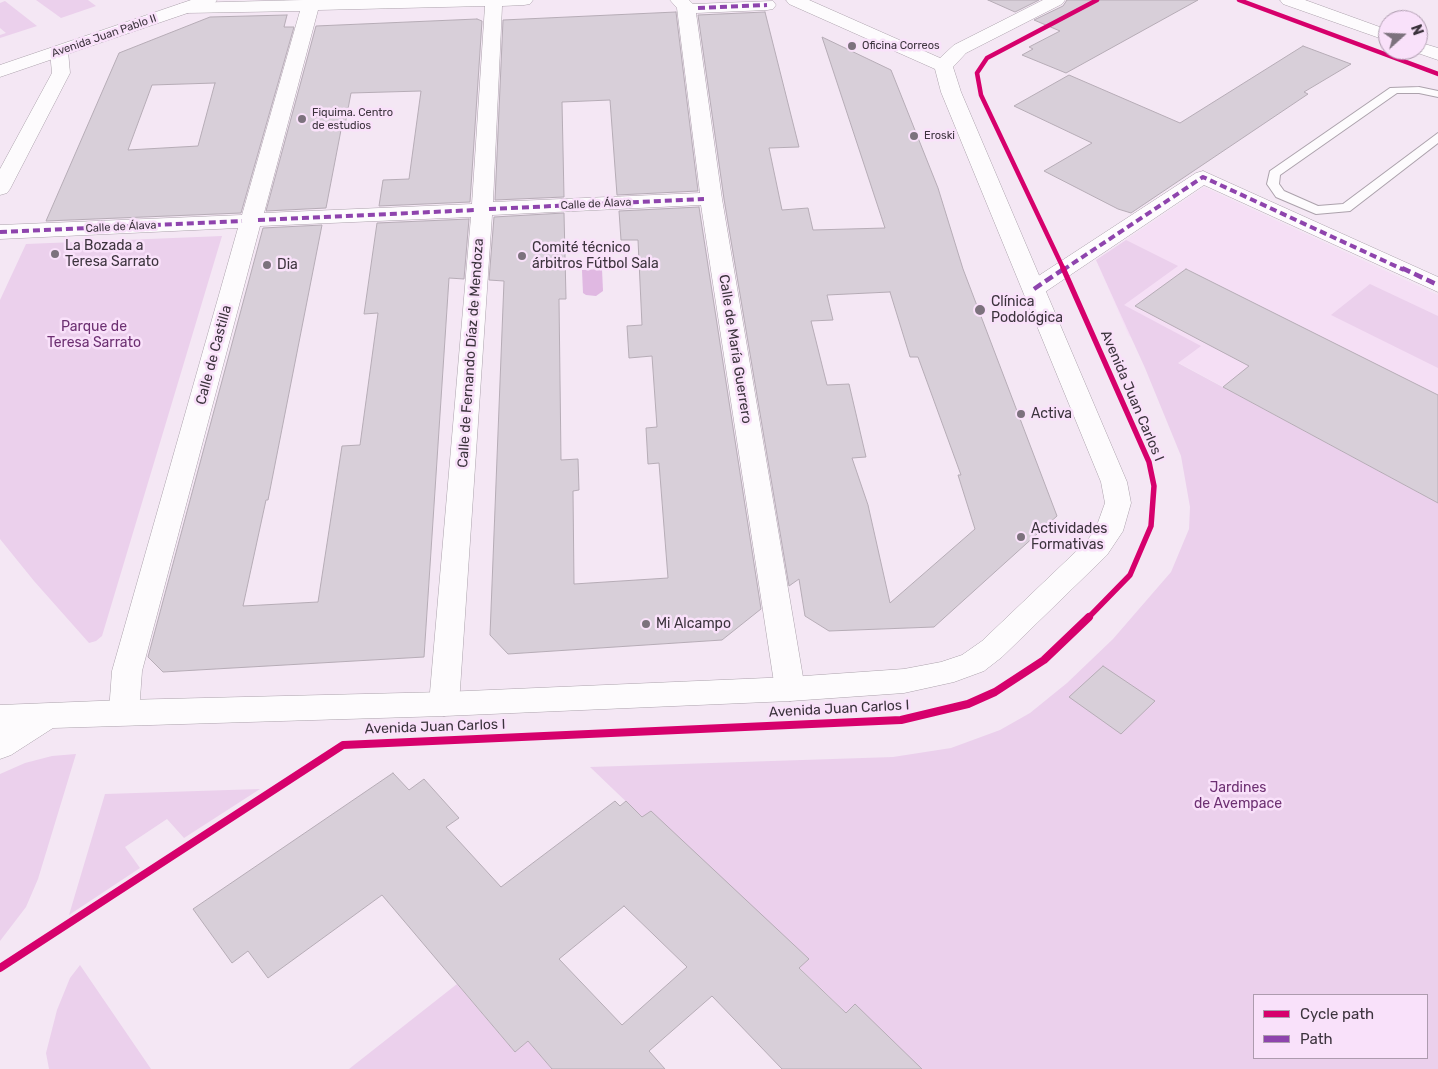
<!DOCTYPE html>
<html>
<head>
<meta charset="utf-8">
<style>
  body { margin:0 }
  #map { position:relative; width:1438px; height:1069px; overflow:hidden; background:#f4e7f4; font-family:Rubik,sans-serif }
  canvas { display:block }
  .legend { position:absolute; left:1253px; top:994px; width:175px; height:65px; box-sizing:border-box; background:#f9e1fa; border:1px solid #ad9bae; margin:0; padding:6px 9px; list-style:none; font-size:15px; color:#3c333d }
  .legend li { display:flex; align-items:center; gap:10px; height:25px }
  .legend b { width:25px; border:1px solid #ad9bae }
  .north { position:absolute; left:1378px; top:10px; width:50px; height:50px; box-sizing:border-box; background:#f9e1fa; border:1px solid #ad9bae; border-radius:50%; rotate:70deg; font-size:14px; font-weight:700; line-height:20px; text-align:center; color:#3c333d }
  .north::after { content:''; display:block; margin:auto; width:18px; height:22px; background:#7c727d; clip-path:polygon(50% 0,100% 100%,50% 72%,0 100%) }
</style>
</head>
<body>
<div id="map">
<canvas width="1438" height="1069"></canvas>
<ul class="legend">
<li><b style="height:6px;background:#d6006c"></b>Cycle path</li>
<li><b style="height:6px;background:#8e44ad"></b>Path</li>
</ul>
<div class="north">N</div>
</div>
<script>
const context = document.querySelector('canvas').getContext('2d');
context.lineJoin = 'round';
function paint(path, color) { context.fillStyle = color; context.fill(path, 'evenodd'); }
const poly = rows => new Path2D(rows.map(r => 'M' + r).join(''));
function stroke(path, color, width, dash) { context.strokeStyle = color; context.lineWidth = width; context.lineCap = dash ? 'butt' : 'round'; context.setLineDash(dash || []); context.stroke(path); }
function drawText(font, color, halo, rows, align = 'center') {
  context.font = font + ' Rubik,sans-serif'; context.lineWidth = 5; context.setLineDash([]); context.textBaseline = 'middle'; context.strokeStyle = halo; context.fillStyle = color; for (const [text, x, y, turn = 0] of rows) {
    context.save(); context.translate(x, y); context.rotate((+turn || 0) * Math.PI / 180); context.textAlign = isNaN(turn) ? turn : align; if (halo) context.strokeText(text, 0, 0); context.fillText(text, 0, 0); context.restore();
  }
}
paint(poly([
  [1204,187,1438,295,1438,503,1129,336,1096,260]
]), '#f5dff5');
paint(poly([
  [36,0,88,0,96,6,61,18],
  [5,1,37,26,0,38,0,35,6,33,0,28,0,3],
  [222,236,102,636,96,641,89,643,34,581,0,539,0,300,26,244],
  [1126,240,1178,266,1124,305,1201,346,1178,363,1438,503,1438,1069,905,1069,590,767,893,757,951,748,1000,730,1030,713,1067,683,1113,639,1171,572,1189,529,1190,507,1181,456,1145,368,1096,260],
  [1254,995,1427,995,1427,1058,1254,1058],
  [1370,284,1438,316,1438,368,1331,315],
  [76,754,38,879,26,907,0,941,0,774,25,763,52,756],
  [260,789,184,838,167,819,125,847,140,868,69,915,105,794],
  [80,965,151,1069,49,1069,46,1053,57,1010,70,978],
  [457,984,515,1052,528,1041,552,1069,349,1069]
]), '#ebd0ec');
paint(poly([
  [602,269,603,291,596,296,586,295,583,293,582,270]
]), '#e0b8e2');
const building = poly([
  [988,0,1039,0,1015,12,988,0],
  [1067,0,1198,0,1066,73,1022,55,1033,49,1029,47,1060,31,1034,20,1063,6,1067,0],
  [676,12,698,191,617,195,610,100,562,102,564,197,495,200,503,20,676,12],
  [765,12,799,147,769,148,782,210,808,208,813,230,885,228,822,37,891,70,938,188,963,269,1057,516,934,627,829,631,805,616,799,579,789,586,724,199,698,15,765,12],
  [890,292,910,357,918,357,961,475,958,475,975,529,890,603,868,505,852,458,866,457,849,384,827,385,811,321,833,320,827,295,890,292],
  [287,15,284,27,294,27,241,213,46,221,119,53,210,17,287,15],
  [215,83,198,146,128,150,152,85,215,83],
  [477,19,482,21,470,202,379,206,383,180,409,179,421,91,351,93,344,130,341,130,326,208,266,211,316,26,477,19],
  [1303,46,1351,64,1304,92,1308,94,1131,213,1118,209,1044,171,1092,143,1014,106,1069,75,1180,123,1303,46],
  [699,207,761,609,722,640,508,654,490,635,504,281,489,280,494,217,564,213,566,299,559,299,561,460,578,459,579,490,573,491,574,584,668,578,659,463,648,464,646,428,657,427,652,356,629,358,627,326,642,325,638,240,621,240,619,211,699,207],
  [469,219,464,279,449,278,424,657,163,672,148,657,263,228,322,225,268,500,266,500,243,606,318,602,342,446,360,445,378,313,364,314,377,223,469,219],
  [1186,269,1438,395,1438,503,1223,387,1249,366,1135,306,1186,269],
  [1103,666,1155,701,1121,734,1069,697,1103,666],
  [393,773,409,790,424,779,459,818,446,827,501,887,615,801,620,806,626,801,642,817,651,811,809,959,799,968,846,1013,855,1004,922,1069,782,1069,712,996,649,1051,665,1069,552,1069,528,1041,515,1052,382,895,268,978,248,951,232,963,193,909,393,773],
  [624,906,687,967,622,1025,559,959,624,906]
]);
paint(building, '#d8cfd9');
stroke(building, '#b6acb6', 1);
const lane = poly([
  [1419,87,1438,91,1438,97,1419,93,1397,93,1280,175,1279,184,1284,191,1318,206,1343,204,1438,133,1438,143,1350,211,1316,214,1276,197,1267,184,1270,171,1390,88,1419,87]
]);
const street = poly([
  [303,0,533,0,530,4,524,5,502,6,493,202,700,193,677,8,670,0,689,0,693,4,773,1,776,5,773,9,767,10,696,13,722,199,805,689,801,698,790,701,779,698,775,689,701,205,492,215,459,704,455,713,444,716,433,713,429,704,471,217,260,226,142,671,139,712,135,721,124,724,113,721,109,712,112,671,238,228,0,239,0,225,242,215,300,11,185,13,179,12,176,8,179,4,185,3,303,0],
  [485,6,472,204,264,213,318,10,485,6],
  [59,46,65,47,68,51,70,73,10,189,7,193,0,195,0,169,52,73,50,51,53,47,59,46],
  [1203,171,1438,277,1438,292,1204,185,1042,294,1034,296,1026,294,1023,289,1026,284,1196,173,1203,171]
]);
const secondary = poly([
  [191,0,217,0,214,4,0,77,0,65,191,0],
  [786,0,809,0,940,58,954,45,1043,0,1065,0,1062,4,966,53,953,67,961,92,1127,482,1131,503,1123,531,1107,555,1002,657,984,671,954,682,904,693,790,701,444,716,53,728,11,755,0,759,0,705,124,700,444,692,790,677,904,669,941,662,962,655,982,641,1087,541,1096,528,1105,503,1101,482,941,92,935,69,789,4,786,0],
  [1280,0,1305,0,1388,30,1388,41,1283,4,1280,0],
  [1418,42,1438,48,1438,60,1412,51,1418,50,1418,42]
]);
stroke(lane, '#aca2ac', 2);
stroke(street, '#aca2ac', 1);
stroke(secondary, '#aca2ac', 1);
paint(lane, '#fdfbfd');
paint(street, '#fdfbfd');
paint(secondary, '#fdfbfd');
stroke(poly([
  [698,8,767,5],
  [489,209,704,199],
  [258,220,476,210],
  [0,232,242,221],
  [1063,270,1203,177,1404,270]
]), '#8e44ad', 4, [7, 4]);
stroke(poly([
  [1402,268,1438,285],
  [1034,289,1065,268]
]), '#8e44ad', 4.5, [9, 4.5]);
stroke(poly([
  [1239,0,1438,74],
  [1064,270,981,95,977,73,987,58,1097,0]
]), '#d6006c', 4.5);
stroke(poly([
  [1063,268,1149,462,1154,486,1151,526,1130,575,1088,618]
]), '#d6006c', 5.5);
stroke(poly([
  [0,968,343,745,901,720,968,704,995,692,1044,660,1089,617]
]), '#d6006c', 8);
for (const [x, y, r, color] of [
  [852,46,5,"#7c727d"],
  [302,119,5,"#7c727d"],
  [914,136,5,"#7c727d"],
  [55,254,5,"#7c727d"],
  [522,256,5,"#7c727d"],
  [267,265,5,"#7c727d"],
  [980,310,6,"#7c727d"],
  [1021,414,5,"#7c727d"],
  [1021,537,5,"#7c727d"],
  [646,624,5,"#7c727d"]
]) { const dot = new Path2D(); dot.arc(x, y, r, 0, 2 * Math.PI); context.fillStyle = color; context.fill(dot); stroke(dot, '#f9e1fa', 2); }
drawText('11px', '#3c333d', '#f9e1fa', [
  ["Avenida Juan Pablo II",104,36,-19],
  ["Calle de Álava",596,204,-3],
  ["Calle de Álava",121,227,-3]
]);
drawText('11px', '#3c333d', '#f9e1fa', [
  ["Oficina Correos",862,46],
  ["Fiquima. Centro",312,113],
  ["de estudios",312,126],
  ["Eroski",924,136]
], 'left');
drawText('14px', '#3c333d', '#f9e1fa', [
  ["La Bozada a",65,246],
  ["Teresa Sarrato",65,262],
  ["Comité técnico",532,248],
  ["árbitros Fútbol Sala",532,264],
  ["Dia",277,265],
  ["Clínica",991,302],
  ["Podológica",991,318],
  ["Activa",1031,414],
  ["Actividades",1031,529],
  ["Formativas",1031,545],
  ["Mi Alcampo",656,624]
], 'left');
drawText('14px', '#6d3072', '#f9e1fa', [
  ["Parque de",94,327],
  ["Teresa Sarrato",94,343],
  ["Jardines",1238,788],
  ["de Avempace",1238,804]
]);
drawText('14px', '#3c333d', '#f9e1fa', [
  ["Calle de María Guerrero",735,349,81],
  ["Calle de Fernando Díaz de Mendoza",471,353,-86],
  ["Calle de Castilla",214,355,-75],
  ["Avenida Juan Carlos I",1132,396,67],
  ["Avenida Juan Carlos I",839,709,-3],
  ["Avenida Juan Carlos I",435,727,-2]
]);
</script>
</body>
</html>
